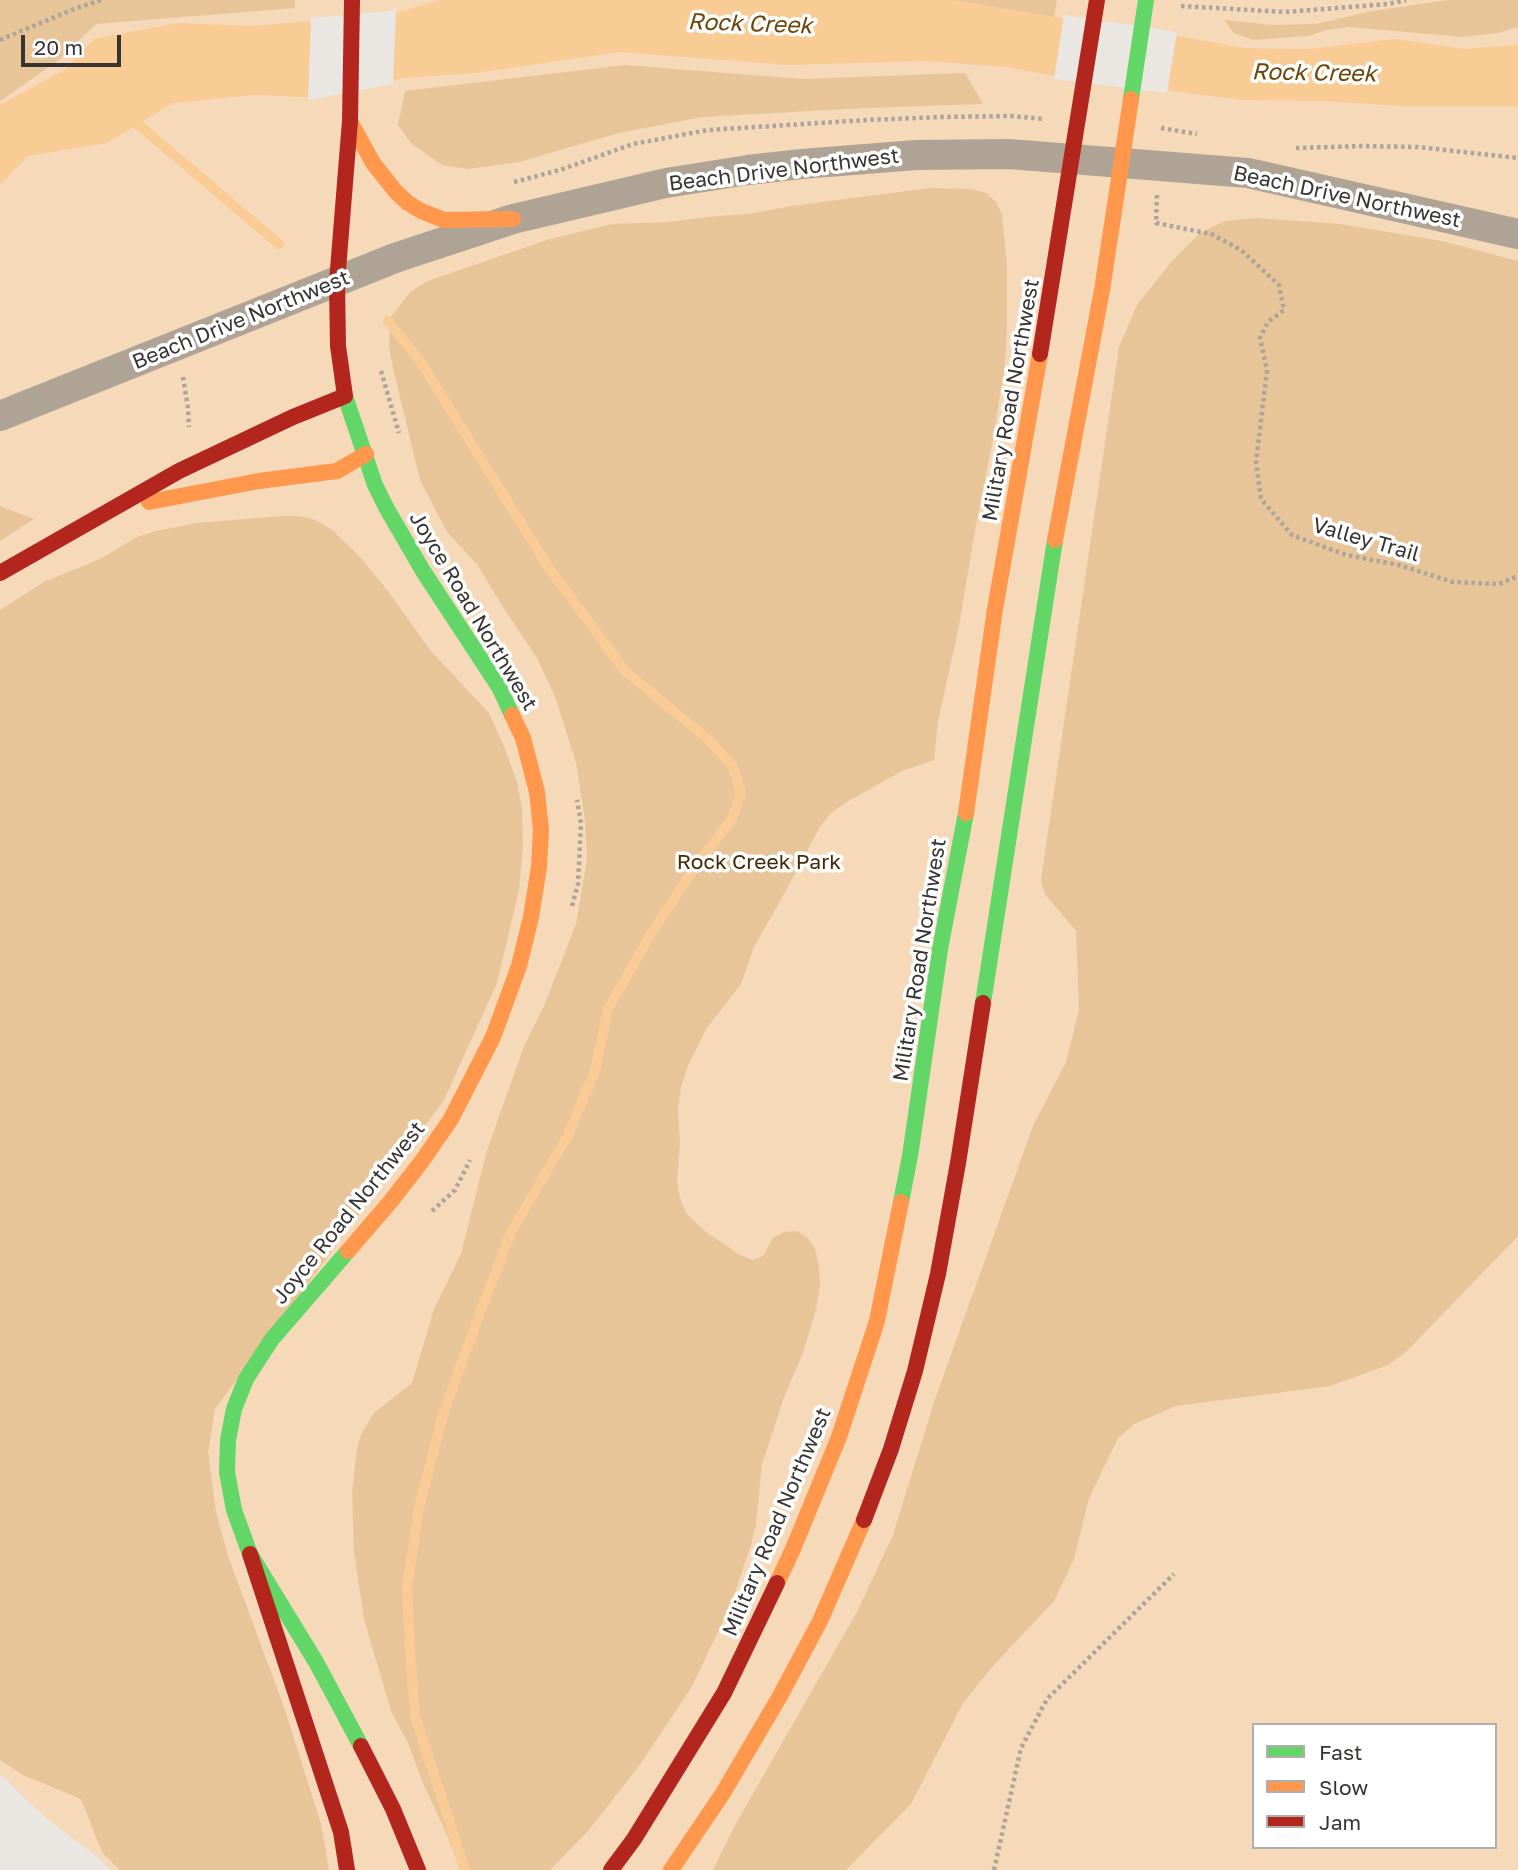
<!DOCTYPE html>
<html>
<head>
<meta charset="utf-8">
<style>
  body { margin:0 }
  #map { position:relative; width:1518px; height:1870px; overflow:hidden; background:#eae6e2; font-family:"Golos Text",sans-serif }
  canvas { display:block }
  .legend { position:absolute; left:1252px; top:1723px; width:245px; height:126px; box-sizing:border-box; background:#fff; border:2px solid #afaead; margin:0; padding:9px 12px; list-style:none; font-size:21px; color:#373432 }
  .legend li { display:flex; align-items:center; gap:14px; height:35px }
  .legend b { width:35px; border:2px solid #afaead }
  .scale { position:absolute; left:21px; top:35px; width:100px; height:32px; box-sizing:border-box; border:4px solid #373432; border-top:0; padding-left:9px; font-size:21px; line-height:24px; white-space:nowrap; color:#373432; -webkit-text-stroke:5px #fff; paint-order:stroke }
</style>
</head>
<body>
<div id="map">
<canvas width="1518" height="1870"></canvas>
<ul class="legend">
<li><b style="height:9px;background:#63d668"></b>Fast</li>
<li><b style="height:9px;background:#ff974d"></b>Slow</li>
<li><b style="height:9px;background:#b3261e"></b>Jam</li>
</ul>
<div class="scale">20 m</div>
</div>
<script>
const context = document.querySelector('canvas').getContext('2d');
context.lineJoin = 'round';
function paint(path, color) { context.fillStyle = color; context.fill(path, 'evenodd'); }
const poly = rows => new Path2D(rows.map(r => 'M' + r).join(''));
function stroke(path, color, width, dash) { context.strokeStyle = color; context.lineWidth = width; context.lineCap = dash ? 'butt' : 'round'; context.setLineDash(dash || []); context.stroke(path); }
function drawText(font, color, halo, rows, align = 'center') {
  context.font = font + ' "Golos Text",sans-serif'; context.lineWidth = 7; context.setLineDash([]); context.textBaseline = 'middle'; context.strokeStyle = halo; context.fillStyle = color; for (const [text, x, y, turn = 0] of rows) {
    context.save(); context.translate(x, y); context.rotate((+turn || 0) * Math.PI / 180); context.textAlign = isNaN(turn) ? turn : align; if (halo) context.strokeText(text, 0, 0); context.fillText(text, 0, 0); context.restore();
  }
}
paint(poly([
  [0,0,1518,0,1518,1870,111,1870,100,1859,46,1818,0,1774],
  [1254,1725,1495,1725,1495,1847,1254,1847]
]), '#f5d9b9');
paint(poly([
  [0,0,295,0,295,8,96,24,59,60,0,101],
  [952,0,1057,0,1054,17],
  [1448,0,1518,0,1518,27,1498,33,1464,37,1348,27,1327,30,1308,36,1253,40,1234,33,1224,20,1271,25,1316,24,1372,11],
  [625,65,802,79,965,73,983,104,864,108,702,117,619,133,519,162,468,169,442,165,411,143,398,125,405,91],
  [930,188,971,189,986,193,996,202,1002,214,1007,266,1007,329,1005,364,994,434,976,525,959,626,938,721,934,760,902,771,845,803,831,813,821,825,784,894,754,947,741,984,706,1029,688,1066,681,1087,678,1109,680,1144,677,1182,680,1198,686,1213,706,1232,740,1255,753,1260,763,1256,773,1238,784,1232,796,1231,807,1237,815,1249,819,1266,820,1286,816,1309,803,1353,784,1397,762,1464,756,1524,751,1545,730,1607,691,1688,641,1763,589,1830,550,1870,461,1870,444,1828,422,1781,409,1745,391,1711,364,1619,354,1552,352,1493,357,1448,361,1434,374,1413,412,1383,434,1309,461,1254,486,1154,505,1099,525,1044,544,1006,576,924,587,859,585,820,576,763,556,699,537,658,501,604,477,564,447,532,420,480,393,368,389,347,390,318,411,291,430,280,550,239,612,224,669,222,707,217,749,214,792,206],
  [1257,218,1340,224,1442,241,1518,261,1518,1236,1406,1352,1388,1365,1330,1386,1176,1406,1134,1424,1118,1438,1089,1498,1074,1559,1054,1601,992,1667,963,1703,911,1804,846,1870,713,1870,734,1827,857,1612,893,1535,934,1402,1033,1126,1066,1062,1079,1010,1076,931,1045,894,1041,880,1119,347,1137,305,1172,261,1200,233,1225,221],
  [0,506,34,519,0,541],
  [283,516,300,516,315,520,331,529,360,557,388,591,430,650,489,713,505,749,517,782,522,809,523,845,519,890,497,983,444,1100,215,1409,208,1452,216,1512,228,1556,284,1707,321,1824,329,1870,120,1870,102,1852,81,1799,23,1775,0,1760,0,610,44,582,100,559,137,537,156,531,197,523]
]), '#e8c499');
paint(poly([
  [440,0,952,0,1116,27,1167,34,1245,48,1309,49,1395,39,1465,49,1518,45,1518,106,1400,106,1324,101,1242,100,1049,75,1007,67,926,61,788,65,620,52,476,73,403,78,306,97,254,95,173,103,107,143,28,156,0,185,0,105,66,69,94,39,177,23,251,26,389,15]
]), '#f9cb95');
paint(poly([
  [396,9,393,84,308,100,311,18,388,11],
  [1064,15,1177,32,1167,93,1054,79]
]), '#eae6e2');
stroke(poly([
  [128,116,279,244],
  [388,321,420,361,549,568,625,671,710,741,733,767,741,793,732,819,695,867,652,932,608,1009,595,1071,567,1137,511,1232,475,1326,443,1415,419,1508,407,1587,410,1650,415,1716,465,1870]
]), '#f9cb95', 10);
stroke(poly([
  [1181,6,1285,12,1388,4,1406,0],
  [0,40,74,9,101,0],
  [1161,128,1197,134],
  [1296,148,1361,146,1418,147,1518,158],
  [514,182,560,170,633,144,708,130,867,120,942,117,1011,116,1044,119],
  [1157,195,1156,223,1211,234,1241,250,1279,285,1284,310,1268,322,1260,338,1267,370,1256,462,1261,499,1292,535,1346,555,1399,565,1453,582,1499,584,1518,576],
  [381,371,399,433],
  [183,377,188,408,189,427],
  [572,906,578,884,581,823,577,800],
  [432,1211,455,1190,470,1160],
  [994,1870,1021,1748,1047,1699,1174,1574]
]), '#ada59b', 4.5, [3.5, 3.5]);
stroke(poly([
  [0,416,395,258,513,219,666,183,748,170,802,164,916,155,1009,154,1248,173,1518,234]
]), '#afa395', 30);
stroke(poly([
  [1131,99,1146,0],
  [345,396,375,485,387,509,423,571,499,687,512,715],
  [983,1003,1055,540],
  [901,1202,910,1156,940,949,966,813],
  [348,1251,272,1339,246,1379,234,1409,228,1440,227,1472,234,1510,250,1554,316,1662,361,1746]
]), '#63d668', 16);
stroke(poly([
  [350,121,373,163,396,192,408,203,421,211,444,220,513,219],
  [149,502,259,481,337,471,366,454],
  [1055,540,1102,290,1131,99],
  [966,813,995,609,1040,354],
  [348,1251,391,1201,422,1161,451,1119,493,1037,519,966,531,917,539,867,541,830,537,792,523,738,512,715],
  [777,1583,793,1549,839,1437,877,1321,901,1202],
  [671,1870,723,1793,780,1696,820,1621,864,1520]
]), '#ff974d', 16);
stroke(poly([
  [1040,354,1097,0],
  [345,396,338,346,337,282,350,121,352,0],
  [0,573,179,471,293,417,345,396],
  [864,1520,891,1449,915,1371,938,1274,958,1163,983,1003],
  [250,1554,341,1832,347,1870],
  [361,1746,393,1809,418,1870],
  [611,1870,634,1839,724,1693,777,1583]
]), '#b3261e', 16);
drawText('21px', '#373432', '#fff', [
  ["Beach Drive Northwest",784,170,-7],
  ["Beach Drive Northwest",1347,197,12],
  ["Beach Drive Northwest",241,320,-22],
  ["Military Road Northwest",1011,400,-80],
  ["Valley Trail",1366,540,16],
  ["Joyce Road Northwest",473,611,59],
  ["Military Road Northwest",920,960,-81],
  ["Joyce Road Northwest",349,1213,-51],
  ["Military Road Northwest",777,1522,-67]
]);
drawText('21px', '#422907', '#fff', [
  ["Rock Creek Park",759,862]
]);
drawText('italic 23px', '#6e4609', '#fff', [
  ["Rock Creek",750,24,2],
  ["Rock Creek",1314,73,1]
]);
</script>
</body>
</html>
